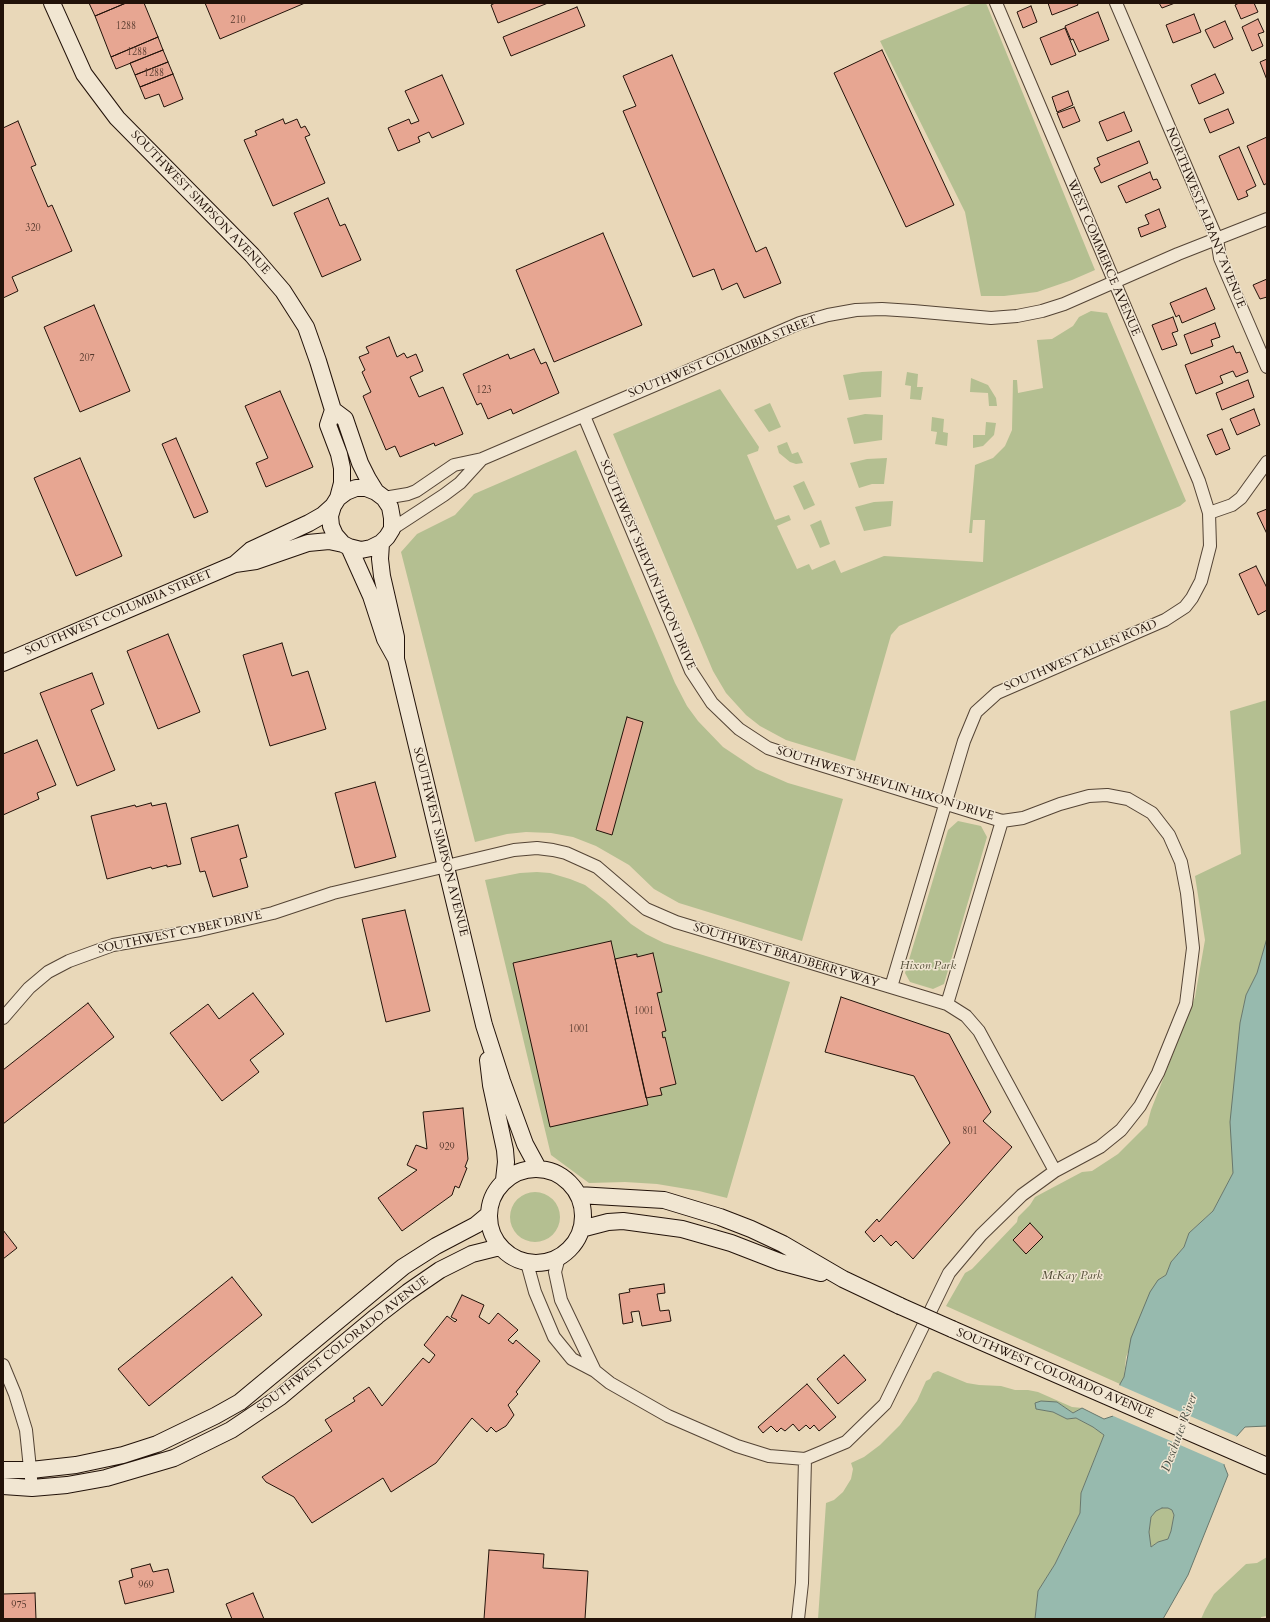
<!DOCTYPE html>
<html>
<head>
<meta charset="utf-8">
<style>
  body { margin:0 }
  #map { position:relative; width:1270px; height:1622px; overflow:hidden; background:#e9d8b9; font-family:Cardo,serif }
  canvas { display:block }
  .frame { position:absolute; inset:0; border:4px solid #221209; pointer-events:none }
</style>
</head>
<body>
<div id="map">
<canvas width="1270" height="1622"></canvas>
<div class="frame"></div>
</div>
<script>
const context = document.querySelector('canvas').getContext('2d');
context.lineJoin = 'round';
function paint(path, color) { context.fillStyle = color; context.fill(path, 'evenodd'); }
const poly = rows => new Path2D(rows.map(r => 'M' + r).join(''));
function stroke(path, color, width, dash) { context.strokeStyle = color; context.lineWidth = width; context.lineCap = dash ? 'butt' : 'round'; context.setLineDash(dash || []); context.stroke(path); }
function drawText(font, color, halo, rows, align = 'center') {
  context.font = font + ' Cardo,serif'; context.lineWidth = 3; context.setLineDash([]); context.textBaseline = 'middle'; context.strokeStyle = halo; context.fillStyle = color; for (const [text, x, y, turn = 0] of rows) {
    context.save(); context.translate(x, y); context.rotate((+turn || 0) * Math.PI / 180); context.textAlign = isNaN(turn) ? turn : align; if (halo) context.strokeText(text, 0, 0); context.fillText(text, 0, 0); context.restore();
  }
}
paint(poly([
  [973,3,986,3,1095,270,1072,280,1037,292,1004,296,981,296,965,212,880,41],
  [1091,311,1107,313,1186,501,1180,506,899,626,891,635,855,761,786,740,760,726,746,715,726,693,713,671,613,434,720,389,759,447,758,451,747,455,775,520,789,515,791,520,777,526,797,569,809,564,812,570,835,560,841,573,884,556,983,562,985,520,973,520,972,533,969,533,975,465,993,458,1005,446,1012,430,1013,380,1017,380,1018,393,1043,388,1037,340,1052,339,1073,326,1079,317],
  [882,371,881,397,849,400,843,375,862,372],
  [907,372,918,374,917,387,923,387,921,400,910,399,911,386,905,385],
  [971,378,988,385,996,398,997,406,989,406,988,393,970,392],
  [770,403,781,427,769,432,754,410],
  [865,414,883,415,882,440,854,444,847,418],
  [932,417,944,419,943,432,948,433,947,446,935,444,937,432,931,431],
  [986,422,996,423,994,435,983,446,973,448,973,435,985,435],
  [787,442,792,454,798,452,803,463,796,464,790,462,779,453,777,446],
  [576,450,675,683,687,706,698,721,723,747,756,769,788,783,843,799,802,941,679,903,654,889,629,865,596,846,573,837,551,833,526,832,507,834,475,842,401,552,417,534,455,515,474,494],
  [887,458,884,484,872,484,859,488,850,463,867,459],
  [804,481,815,505,804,510,793,486],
  [893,501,891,526,864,531,855,507,874,502],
  [821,520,830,544,820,548,810,525],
  [1267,700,1267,938,1257,973,1246,995,1240,1023,1235,1080,1233,1173,1213,1211,1189,1233,1184,1247,1171,1262,1166,1275,1158,1280,1126,1357,1124,1377,1120,1384,946,1306,965,1273,972,1269,1017,1222,1018,1217,1030,1205,1035,1197,1082,1172,1092,1171,1118,1154,1147,1125,1151,1110,1195,997,1205,940,1195,876,1241,854,1230,711],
  [958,821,981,826,987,837,944,984,933,989,910,982,905,973,948,830],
  [537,872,550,873,570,879,585,885,606,901,631,924,646,934,664,943,790,982,727,1198,699,1191,657,1184,625,1182,589,1183,551,1155,485,880,520,873],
  '510 1217a25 25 0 1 1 50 0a25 25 0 1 1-50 0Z',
  [938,1371,967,1383,979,1385,1001,1386,1015,1390,1028,1390,1038,1392,1072,1407,1082,1408,1073,1413,1057,1402,1037,1409,1053,1412,1067,1419,1076,1418,1093,1427,1104,1435,1081,1493,1080,1513,1055,1564,1038,1591,1035,1619,818,1619,826,1503,834,1500,843,1492,851,1479,853,1469,851,1463,864,1457,880,1445,900,1425,917,1401,926,1381,930,1379,933,1373],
  [1162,1508,1168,1508,1172,1510,1174,1515,1171,1531,1168,1539,1158,1542,1151,1547,1149,1532,1151,1517,1155,1511],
  [1267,1557,1267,1616,1261,1617,1261,1619,1201,1619,1205,1610,1214,1594,1246,1564,1257,1563]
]), '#b4bf91');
const water = poly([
  [1267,938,1267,1426,1245,1427,1236,1437,1224,1465,1228,1475,1188,1575,1163,1619,1035,1619,1038,1591,1055,1564,1080,1513,1081,1493,1104,1435,1093,1427,1076,1418,1067,1419,1053,1412,1036,1409,1035,1403,1041,1401,1057,1402,1073,1413,1082,1408,1104,1419,1113,1416,1120,1384,1124,1377,1131,1338,1150,1292,1158,1280,1166,1275,1171,1262,1184,1247,1189,1233,1213,1211,1233,1173,1230,1122,1240,1023,1246,995,1257,973,1267,938],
  [1162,1508,1168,1508,1172,1510,1174,1515,1171,1531,1168,1539,1158,1542,1151,1547,1149,1532,1151,1517,1156,1511,1162,1508]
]);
paint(water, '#97baae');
stroke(water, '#68776c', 1);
paint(poly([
  [1119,1385,1238,1437,1226,1465,1111,1415]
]), '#e9d8b9');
const building = poly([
  [89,3,126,3,95,16,89,3],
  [126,3,144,3,158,37,111,57,95,16,126,3],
  [205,3,305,3,220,39,205,3],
  [495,3,548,3,498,23,491,5,495,3],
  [1048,3,1077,3,1078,5,1052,15,1048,3],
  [1159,3,1175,3,1162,8,1159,3],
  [1239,3,1254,3,1258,12,1241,19,1235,5,1239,3],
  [1031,6,1037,22,1023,28,1017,12,1031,6],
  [577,7,585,26,511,56,503,37,577,7],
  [1098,12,1109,40,1079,52,1073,39,1071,40,1065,26,1098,12],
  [1194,14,1201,32,1173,43,1166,25,1194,14],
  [1258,19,1264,32,1258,34,1263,46,1252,51,1242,27,1258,19],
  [1225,21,1233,39,1214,48,1205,30,1225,21],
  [1065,28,1076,55,1051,65,1040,38,1065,28],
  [158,37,163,50,116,69,111,57,158,37],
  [163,50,168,62,135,75,130,63,163,50],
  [882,50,954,205,906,227,834,73,882,50],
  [672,55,756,252,766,247,781,283,744,298,737,283,722,290,714,269,693,277,623,111,636,106,623,76,672,55],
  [1267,59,1267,80,1260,62,1267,59],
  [168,62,173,74,140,87,135,75,168,62],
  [173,74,183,99,164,107,159,94,145,99,140,87,173,74],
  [1215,74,1224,93,1199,104,1191,85,1215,74],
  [442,75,464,124,432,138,429,132,418,137,420,142,398,151,388,128,409,119,411,124,419,121,405,91,442,75],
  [1068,91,1073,105,1057,112,1052,97,1068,91],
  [1074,107,1080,121,1063,128,1057,113,1074,107],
  [1228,109,1234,123,1210,133,1204,119,1228,109],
  [1124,112,1132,131,1107,141,1099,122,1124,112],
  [283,119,285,124,297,119,301,128,305,126,310,135,305,137,325,183,273,206,244,140,257,135,255,131,283,119],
  [18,121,36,165,31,167,48,207,52,205,72,251,12,277,18,291,3,298,3,128,18,121],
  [1267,137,1267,183,1264,185,1247,146,1267,137],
  [1139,141,1148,163,1101,183,1094,168,1100,165,1097,158,1139,141],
  [1239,147,1256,186,1246,191,1248,196,1238,200,1219,156,1239,147],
  [1150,172,1153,180,1157,179,1161,188,1126,203,1118,186,1150,172],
  [328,198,340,226,345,224,361,260,322,277,294,213,328,198],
  [1159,209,1166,227,1141,237,1138,228,1149,224,1145,215,1159,209],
  [603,233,642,325,554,362,516,270,603,233],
  [1267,279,1267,297,1260,299,1253,285,1267,279],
  [1206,288,1215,309,1182,323,1179,315,1176,317,1170,303,1206,288],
  [94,305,130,391,80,412,44,327,94,305],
  [1173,317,1178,331,1172,333,1177,345,1162,350,1152,325,1173,317],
  [1215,323,1220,337,1211,340,1213,346,1191,354,1184,335,1215,323],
  [389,337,397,357,404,353,407,358,416,354,423,371,410,377,419,397,443,387,463,434,435,446,434,443,400,457,395,446,386,450,363,396,371,392,362,372,365,370,359,357,369,353,366,347,389,337],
  [1233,346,1236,353,1240,352,1248,372,1236,377,1233,371,1220,376,1223,383,1196,394,1185,365,1233,346],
  [534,349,541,364,546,362,559,393,513,414,511,409,488,419,481,403,477,405,463,374,508,354,510,359,534,349],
  [1248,380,1254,397,1222,410,1216,393,1248,380],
  [280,391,313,467,266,487,256,463,268,458,245,406,280,391],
  [1254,409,1260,425,1237,435,1230,419,1254,409],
  [1222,429,1230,449,1216,455,1207,435,1222,429],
  [176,438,208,512,194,518,162,444,176,438],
  [80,458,122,556,76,576,34,478,80,458],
  [1267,509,1267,534,1257,513,1267,509],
  [1256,566,1267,588,1267,610,1258,615,1239,574,1256,566],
  [168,634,200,712,158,729,127,651,168,634],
  [282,643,292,676,308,671,326,729,270,746,243,655,282,643],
  [92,673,104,704,91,710,115,770,77,786,40,693,92,673],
  [627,717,643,722,612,835,596,830,627,717],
  [37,740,56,785,37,793,39,799,3,815,3,754,37,740],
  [375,782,396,857,355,868,335,793,375,782],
  [151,803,152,806,166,803,181,864,167,867,167,865,152,869,151,867,107,879,91,816,135,805,136,807,151,803],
  [238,825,247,857,240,859,248,887,213,897,205,871,200,872,191,838,238,825],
  [405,910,430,1011,386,1022,362,919,405,910],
  [611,941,648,1105,550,1127,513,963,611,941],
  [653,953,662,992,657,993,666,1031,662,1032,663,1038,665,1037,676,1084,660,1088,662,1095,646,1098,615,959,637,954,637,957,653,953],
  [253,993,284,1034,250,1060,259,1072,222,1101,170,1033,208,1004,219,1019,253,993],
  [841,997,949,1034,991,1112,983,1121,1012,1147,913,1259,896,1241,891,1246,881,1235,874,1242,865,1232,877,1219,879,1222,950,1143,914,1076,825,1052,841,997],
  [88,1003,114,1037,3,1124,3,1070,88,1003],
  [463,1108,468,1159,465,1167,467,1168,459,1188,455,1186,452,1195,402,1231,378,1198,417,1170,407,1165,416,1145,427,1149,423,1112,463,1108],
  [1030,1223,1043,1237,1026,1254,1013,1240,1030,1223],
  [3,1230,17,1248,3,1259,3,1230],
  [232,1277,262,1315,149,1406,118,1369,232,1277],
  [664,1284,665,1293,657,1294,660,1311,669,1310,671,1321,642,1326,639,1311,631,1312,633,1322,623,1324,619,1294,630,1292,629,1289,664,1284],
  [462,1295,484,1305,479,1317,489,1324,498,1313,518,1330,508,1340,513,1344,516,1340,540,1361,516,1392,518,1394,508,1405,514,1415,506,1426,496,1432,491,1427,487,1432,472,1418,436,1463,391,1492,383,1478,312,1523,294,1497,266,1482,262,1477,332,1431,325,1420,355,1401,353,1398,369,1387,382,1406,423,1358,429,1363,435,1355,424,1345,447,1316,455,1322,457,1320,451,1317,462,1295],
  [844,1355,866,1380,838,1404,817,1379,844,1355],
  [807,1384,836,1417,819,1431,814,1425,810,1429,806,1425,799,1431,793,1424,785,1431,781,1428,777,1432,771,1426,763,1433,758,1427,807,1384],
  [489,1550,544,1554,543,1568,588,1571,585,1619,484,1619,489,1550],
  [150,1564,153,1572,168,1569,174,1592,125,1604,119,1581,133,1577,131,1569,150,1564],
  [35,1593,36,1619,3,1619,3,1594,35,1593],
  [253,1593,264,1619,232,1619,226,1604,253,1593]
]);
paint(building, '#e7a692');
stroke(building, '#221209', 1);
const street = poly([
  [1116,3,1217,239,1220,258,1267,367],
  [384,498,408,494,416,491,454,465,482,459,800,323,828,315,856,310,882,309,913,311,991,318,1017,316,1042,311,1064,304,1178,254,1267,219],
  [1209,513,1232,505,1241,498,1267,462],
  [392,529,444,495,460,483,481,460],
  [891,987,964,741,976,712,997,693,1165,620,1185,607,1192,598,1201,581,1210,546,1209,513,1199,481,996,3],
  [947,1004,1002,821],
  [3,1018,29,988,48,972,69,961,113,945,200,930,273,913,333,893,514,850,537,848,553,850,566,853,597,867,646,909,676,922,947,1004,966,1016,979,1031,1055,1171],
  [559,1257,555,1272,561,1300,595,1371],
  [527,1263,535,1292,554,1337,572,1359,595,1371,610,1383,668,1416,737,1446,769,1456,805,1459,846,1442,885,1404,949,1273,981,1235,1022,1195,1055,1171,1100,1147,1121,1130,1140,1106,1158,1073,1186,1004,1193,948,1187,893,1181,862,1169,835,1152,813,1128,799,1107,795,1089,796,1060,804,1023,818,1002,821,798,758,768,748,739,729,712,703,691,671,584,416],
  [3,1365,15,1394,26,1430,32,1488],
  [798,1619,802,1583,805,1459]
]);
const secondary = poly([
  [52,3,84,74,117,118,252,255,283,291,306,327,318,361,333,410,328,425,339,454,342,468,342,483,338,498,333,506,330,516,331,526,335,535,343,544,349,547,361,550,371,548,381,543,387,537,392,529,392,518,390,507,384,498,376,492,366,488,356,488,346,492,338,498],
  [333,410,345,419,360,463,368,479,376,492],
  [381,543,380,559,382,576,396,637,396,659,484,1025,502,1081,525,1144,538,1168],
  [349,547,371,596,385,639,395,657],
  [235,564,256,561,308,543,329,541,343,544],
  [3,663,235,564,251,550,309,523,323,515,333,506],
  [488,1060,491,1085,505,1150,506,1162,504,1180],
  '489 1216a47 47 0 1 1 94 0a47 47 0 1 1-94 0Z',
  [578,1195,664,1200,720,1217,751,1229,783,1244,843,1279,900,1306],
  [581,1229,608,1222,623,1221,682,1229,731,1243,780,1262,821,1273],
  [952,1329,1267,1466],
  [3,1470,31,1470,76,1465,123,1455,157,1444,215,1416,240,1402,403,1267,436,1246,476,1225,488,1215],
  [3,1486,32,1488,67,1485,106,1478,174,1458,231,1430,280,1397,377,1316,408,1292,440,1270,472,1254,500,1247]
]);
stroke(street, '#544435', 14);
stroke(secondary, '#221209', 18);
stroke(street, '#f1e6d2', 12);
stroke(secondary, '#f1e6d2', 16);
const secondaryBridge = poly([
  [900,1306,952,1329]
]);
stroke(secondaryBridge, '#221209', 18, []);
stroke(secondaryBridge, '#f1e6d2', 16);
drawText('10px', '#53372b', null, [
  ["210",238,21],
  ["1288",126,27],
  ["1288",137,53],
  ["1288",154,74],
  ["320",33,229],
  ["207",87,359],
  ["123",484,391],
  ["1001",644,1012],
  ["1001",579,1030],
  ["801",970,1132],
  ["929",447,1148],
  ["969",146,1586],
  ["975",19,1606]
]);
drawText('12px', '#221209', '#f1e6d2', [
  ["SOUTHWEST SIMPSON AVENUE",200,203,46],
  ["NORTHWEST ALBANY AVENUE",1205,218,68],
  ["WEST COMMERCE AVENUE",1103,258,67],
  ["SOUTHWEST COLUMBIA STREET",723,357,-22],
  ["SOUTHWEST SHEVLIN HIXON DRIVE",647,565,67],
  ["SOUTHWEST COLUMBIA STREET",119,613,-23],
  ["SOUTHWEST ALLEN ROAD",1081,656,-23],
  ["SOUTHWEST SHEVLIN HIXON DRIVE",885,784,17],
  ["SOUTHWEST SIMPSON AVENUE",440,842,76],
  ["SOUTHWEST CYBER DRIVE",180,933,-12],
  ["SOUTHWEST BRADBERRY WAY",786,956,17],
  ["SOUTHWEST COLORADO AVENUE",343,1345,-38],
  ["SOUTHWEST COLORADO AVENUE",1055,1374,23]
]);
drawText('italic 12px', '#554f39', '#f1e6d2', [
  ["Hixon Park",928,966],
  ["McKay Park",1072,1276]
]);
drawText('italic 13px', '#4b4d43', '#f1e6d2', [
  ["Deschutes River",1180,1433,-70]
]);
</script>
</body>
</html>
